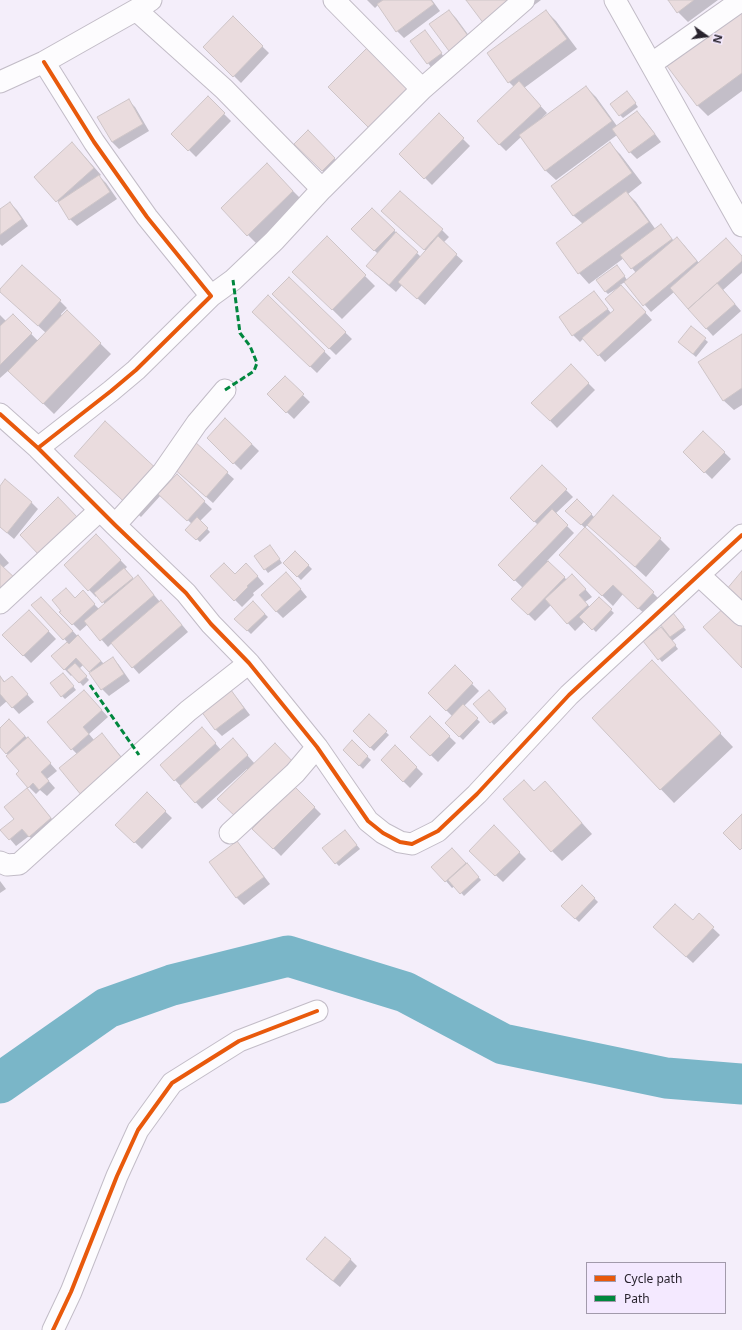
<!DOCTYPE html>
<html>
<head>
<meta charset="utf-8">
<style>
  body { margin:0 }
  #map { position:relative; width:742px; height:1330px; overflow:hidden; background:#f4eefa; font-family:"Noto Sans",sans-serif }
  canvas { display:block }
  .legend { position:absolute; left:586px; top:1262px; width:140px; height:52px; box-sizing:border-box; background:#f4e9ff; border:1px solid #a29aab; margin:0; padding:5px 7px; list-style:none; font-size:12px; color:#28232d }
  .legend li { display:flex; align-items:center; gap:8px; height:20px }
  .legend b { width:20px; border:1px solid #a29aab }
  .north { position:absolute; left:686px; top:16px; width:40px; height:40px; -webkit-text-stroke:3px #f4e9ff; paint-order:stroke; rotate:104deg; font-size:11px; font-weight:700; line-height:16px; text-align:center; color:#28232d }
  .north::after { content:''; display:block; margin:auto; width:14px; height:18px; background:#28232d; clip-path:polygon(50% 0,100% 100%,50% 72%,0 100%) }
</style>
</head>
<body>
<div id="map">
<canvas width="742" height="1330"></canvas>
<ul class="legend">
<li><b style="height:5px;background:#e8590c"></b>Cycle path</li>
<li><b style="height:5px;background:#00873e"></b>Path</li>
</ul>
<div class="north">N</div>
</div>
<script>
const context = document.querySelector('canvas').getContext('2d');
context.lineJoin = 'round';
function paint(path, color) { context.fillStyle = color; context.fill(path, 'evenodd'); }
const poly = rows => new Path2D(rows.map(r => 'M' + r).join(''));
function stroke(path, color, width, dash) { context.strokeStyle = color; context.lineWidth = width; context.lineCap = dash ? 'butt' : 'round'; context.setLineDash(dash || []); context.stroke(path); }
paint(poly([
  [367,0,432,0,440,11,404,38,397,31,378,5,375,8],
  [467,0,541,0,495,34],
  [669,0,718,0,688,22,678,12],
  [449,11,456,18,478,48,431,24],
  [546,11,556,21,577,49,524,88,547,113,542,118,543,119,586,87,596,97,617,126,637,112,644,119,661,142,637,159,630,152,617,135,556,180,545,170,521,137,506,151,499,144,514,87,509,82],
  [742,15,742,91,708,116,698,106,669,66],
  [233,18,269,53,241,83,205,47],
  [428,35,444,57,431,67,412,42],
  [630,96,638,107,623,118,620,115],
  [208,98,231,121,196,157,173,134],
  [128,100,135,107,149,131,119,149,112,142,99,118],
  [439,115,470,146,432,185,401,154],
  [308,132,341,165,329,178,296,144],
  [610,144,620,154,642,183,628,194,636,202,656,230,661,226,674,241,684,245,699,263,742,257,742,273,723,290,741,311,713,336,674,292,651,312,625,282,620,285,652,320,605,362,584,338,580,342,573,335,594,292,611,313,615,310,617,290,616,289,608,294,605,291,620,269,627,280,636,273,624,258,589,284,579,273,557,243,583,224,574,216,553,186],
  [79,150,101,175,99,176,106,183,117,199,77,226,70,219,62,206,35,177],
  [267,165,303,201,258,245,248,235],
  [10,203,17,210,28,226,2,246,0,244,0,210],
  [372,209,421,257,426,251,390,218,442,230,449,237,443,243,463,261,425,305,402,285,396,292,374,273,378,254,353,229],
  [327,238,375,286,342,319,294,272],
  [289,278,352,339,336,355,274,294],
  [0,291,60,301,67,308,61,314,62,316,67,311,111,354,54,414,9,370,0,378,0,315,6,321,13,315,38,341,46,333],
  [268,297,331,358,317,373,253,312],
  [691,327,708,342,696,357,682,345],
  [742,335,742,405,734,410,723,400],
  [571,366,595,390,557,428,533,403],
  [285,378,310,402,294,419,268,394],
  [226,419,259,451,241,470,208,438],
  [703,432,731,459,712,479,684,452],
  [194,443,234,479,213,503,180,474],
  [85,466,160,474,170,483,177,476,212,509,200,521,210,532,200,542,187,530,192,524,161,495,141,517],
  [542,466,573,497,555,514,574,533,547,561,567,580,579,582,592,597,585,602,590,607,599,598,614,613,596,632,585,621,575,631,551,605,535,621,513,599,523,588,499,565,538,525,511,498],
  [0,488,31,502,38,509,14,539,0,527],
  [577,500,594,517,660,539,670,549,646,577,588,524,585,528,567,511],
  [96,535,127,567,125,569,134,580,144,583,160,602,168,608,188,632,139,674,112,643,108,647,88,624,80,631,61,612,66,589,76,599,89,599,99,609,105,604,97,595,96,597,65,565],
  [273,549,282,563,268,573,255,556],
  [295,552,312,569,301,580,284,563],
  [0,553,9,563,3,568,24,589,0,613],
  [571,565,653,593,663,603,649,618,623,594,613,606],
  [253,571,264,584,253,593,254,595,242,607,211,576,235,575],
  [293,580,307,597,283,618,276,611],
  [253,602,268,617,251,634,236,619],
  [33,605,48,605,104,664,113,658,119,665,130,681,109,696,102,689,91,672,84,664,79,669,89,680,83,686,73,674,71,676,52,656,67,642],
  [36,618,56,639,31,663,4,635],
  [677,618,686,630,672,641,678,649,662,662,645,641],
  [455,667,479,691,464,706,480,722,463,740,446,723,452,716,429,693],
  [665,675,733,747,674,803,593,718],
  [0,676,5,682,18,684,34,702,19,714,7,701,0,707],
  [66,677,76,690,65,699,62,696],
  [231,691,237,698,250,715,222,736,215,729],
  [492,694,508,713,494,725,475,704],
  [91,698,108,717,89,734,94,740,102,734,131,768,77,754,72,749],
  [369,716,389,735,374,751,354,731],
  [430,718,456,743,438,762,412,737],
  [9,720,34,745,57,771,47,779,55,788,47,796,40,790,36,794,29,787,17,774,21,771,0,745,0,729],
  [208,735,221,750,239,746,255,764,248,770,247,769,202,809,175,780],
  [352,742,371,760,363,769,344,750],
  [395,746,423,774,410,788,382,760],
  [524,781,535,792,555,793,592,834,562,861,552,851],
  [294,787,321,814,281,856,254,829],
  [147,794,172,818,142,849,117,825],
  [33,796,57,825,36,843,29,836,16,846,10,839,15,819],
  [494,827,526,859,503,882,470,851],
  [348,834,360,849,339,866,336,863],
  [236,842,243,849,270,884,244,905,237,898,210,862],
  [459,856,481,880,464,896,455,886,452,888,446,881],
  [0,881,6,889,0,893],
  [582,886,598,902,579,922,562,906],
  [699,915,720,935,693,963,661,934,693,921],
  [350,1259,357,1266,340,1287,314,1266]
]), '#0003');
stroke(poly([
  [0,1083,107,1008,172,985,288,956,405,992,503,1044,666,1078,742,1084]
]), '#7ab6c8', 41);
const building = poly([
  [383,0,431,0,434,4,396,32,377,4,383,0],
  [466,0,517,0,484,24,466,0],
  [668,0,694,0,677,13,668,0],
  [449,10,471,40,452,55,429,24,449,10],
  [546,10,567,39,508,83,487,53,546,10],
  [740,12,742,14,742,73,697,106,667,66,740,12],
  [233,16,263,46,233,77,203,47,233,16],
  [425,30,442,53,427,64,410,41,425,30],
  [367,48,409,90,371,130,328,87,367,48],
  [519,81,541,106,499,145,477,121,519,81],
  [586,86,612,121,545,171,519,135,586,86],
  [627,91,636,103,619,116,610,104,627,91],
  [208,96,225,113,188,151,171,134,208,96],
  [129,99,143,124,112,142,97,117,129,99],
  [637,111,655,134,629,153,612,129,637,111],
  [439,113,464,138,424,179,399,154,439,113],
  [308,130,335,158,322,171,294,144,308,130],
  [72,142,94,168,56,202,34,177,72,142],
  [610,142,632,173,573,216,551,186,610,142],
  [267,163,293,191,247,236,221,208,267,163],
  [99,175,110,192,69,220,58,202,99,175],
  [400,191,443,229,424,250,381,211,400,191],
  [626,191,649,222,578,274,556,243,626,191],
  [10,202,22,219,0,235,0,209,10,202],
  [372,208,395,230,374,251,351,229,372,208],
  [661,224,672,239,631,269,620,255,661,224],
  [396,232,418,252,389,285,366,266,396,232],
  [327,236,366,275,332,310,292,272,327,236],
  [438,236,457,254,417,299,398,282,438,236],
  [677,237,697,261,643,306,624,282,677,237],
  [726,238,742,256,742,261,688,309,670,288,726,238],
  [22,265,61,300,38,326,0,292,0,289,22,265],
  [617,265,625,276,605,292,596,280,617,265],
  [289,277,346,332,329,349,272,294,289,277],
  [717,283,735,304,706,329,688,309,717,283],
  [621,285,646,312,598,356,582,338,614,310,605,299,621,285],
  [594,291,608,309,572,336,559,317,594,291],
  [268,295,325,351,310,367,252,312,268,295],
  [67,310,101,343,43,404,8,371,67,310],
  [13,314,32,333,0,365,0,326,13,314],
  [691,326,706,338,693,354,678,342,691,326],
  [742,334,742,388,723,401,698,362,742,334],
  [571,364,589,383,550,421,531,403,571,364],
  [285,376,304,394,286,413,267,394,285,376],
  [225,418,252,444,233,464,207,438,225,418],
  [105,421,161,473,130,507,74,456,105,421],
  [703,431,725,452,704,473,683,452,703,431],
  [194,441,228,472,206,497,172,467,194,441],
  [542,465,567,489,534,522,510,498,542,465],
  [177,474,205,501,187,521,158,494,177,474],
  [5,479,32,502,7,533,0,527,0,486,5,479],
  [613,495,661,538,635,567,587,525,613,495],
  [58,497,78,518,40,556,20,535,58,497],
  [577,499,592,514,581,525,565,511,577,499],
  [552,509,568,525,514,581,498,565,552,509],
  [197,517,208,528,196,540,185,530,197,517],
  [585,527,654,592,638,609,613,585,602,596,559,555,585,527],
  [96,534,121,560,88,591,64,565,96,534],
  [270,545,280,559,264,570,254,556,270,545],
  [295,551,309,565,297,577,283,563,295,551],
  [548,561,565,577,528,615,511,599,548,561],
  [224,563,235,574,246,563,258,576,247,586,248,587,234,601,210,576,224,563],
  [0,564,18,581,0,600,0,564],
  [124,568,133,578,102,603,94,593,124,568],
  [742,571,742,603,726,590,742,571],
  [286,572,301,589,276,612,261,595,286,572],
  [572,574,586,589,579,595,588,605,567,624,545,599,572,574],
  [138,575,154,595,100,641,84,621,138,575],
  [66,588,75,598,83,590,95,604,72,625,59,612,61,611,52,600,66,588],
  [41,597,73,631,63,640,31,605,41,597],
  [599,597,612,609,592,630,579,617,599,597],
  [161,600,182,625,132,668,111,643,161,600],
  [253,601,265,614,247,631,234,619,253,601],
  [726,606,742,623,742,668,703,627,726,606],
  [29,610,49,631,23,656,2,635,29,610],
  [673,613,684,627,670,637,660,624,673,613],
  [661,627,676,645,658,660,643,641,661,627],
  [78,635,101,661,89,672,76,658,64,670,51,656,67,642,69,644,78,635],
  [113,657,124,674,101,690,89,673,113,657],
  [652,660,721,733,660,790,592,718,652,660],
  [75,663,87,676,79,683,67,670,75,663],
  [455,665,473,683,446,711,428,693,455,665],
  [63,673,74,686,61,697,50,683,63,673],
  [0,676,4,682,12,676,28,694,12,708,0,694,0,676],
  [84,690,102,710,83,727,89,734,71,750,47,722,84,690],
  [231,690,244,708,215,730,201,711,231,690],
  [489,690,506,709,490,723,473,704,489,690],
  [463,704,478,718,459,737,445,723,463,704],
  [369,714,387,731,370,748,353,731,369,714],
  [430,716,450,736,430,756,410,737,430,716],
  [9,719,25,736,6,754,0,747,0,728,9,719],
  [202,727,216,743,174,781,160,765,202,727],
  [102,733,124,761,82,796,59,768,102,733],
  [28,737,51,763,41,772,49,781,39,790,33,783,28,788,16,774,19,771,6,756,28,737],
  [233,738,248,755,195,803,180,786,233,738],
  [352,740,368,756,359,766,343,750,352,740],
  [275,743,295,764,238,819,217,799,275,743],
  [395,745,417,767,403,782,381,760,395,745],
  [524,780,534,791,545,781,582,823,551,852,503,799,524,780],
  [294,786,315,807,273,849,252,829,294,786],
  [27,788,51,818,29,837,22,829,9,840,0,830,14,819,4,807,27,788],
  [147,792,166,811,134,843,115,825,147,792],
  [742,814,742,848,740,850,723,833,742,814],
  [494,825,520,852,495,876,469,851,494,825],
  [345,830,357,845,335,864,322,848,345,830],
  [237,841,264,877,236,898,209,862,237,841],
  [452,848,466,863,445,882,431,867,452,848],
  [467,863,479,877,460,894,448,880,467,863],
  [582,885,595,898,575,919,561,906,582,885],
  [675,904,693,920,699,913,714,927,686,957,653,927,675,904],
  [325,1237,351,1259,333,1281,306,1259,325,1237]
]);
paint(building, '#eadcde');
stroke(building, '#cec5c8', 1);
const street = poly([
  [334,0,422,89],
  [615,0,742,226],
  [136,10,224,89,322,189],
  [651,64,742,0],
  [0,82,44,62,136,10,151,0],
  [211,296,233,280,274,241,322,189,422,89,524,0],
  [0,414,38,448,115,525,186,593,211,624,249,663,317,747,368,821,383,833,400,842,412,844,438,831,477,794,569,695,742,535],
  [38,448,111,391,136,370,211,296,147,217,94,142,44,62],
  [115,525,163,472,197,423,225,390],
  [699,575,742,615],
  [0,603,100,510],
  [230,833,295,773,317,747],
  [0,862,7,865,19,864,188,711,249,663],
  [53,1330,71,1292,117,1176,138,1130,172,1083,239,1041,317,1011]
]);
stroke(street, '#c2bcc7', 23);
stroke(street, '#fdfcfe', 21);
stroke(poly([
  [225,390,254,371,257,363,250,346,240,333,233,280],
  [90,685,139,755]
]), '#00873e', 3, [6, 3]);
stroke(poly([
  [0,414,38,448,115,525,186,593,211,624,249,663,317,747,368,821,383,833,400,842,412,844,438,831,477,794,569,695,742,535],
  [38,448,111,391,136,370,211,296,147,217,94,142,44,62],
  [53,1330,71,1292,117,1176,138,1130,172,1083,239,1041,317,1011]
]), '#e8590c', 4);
</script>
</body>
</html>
